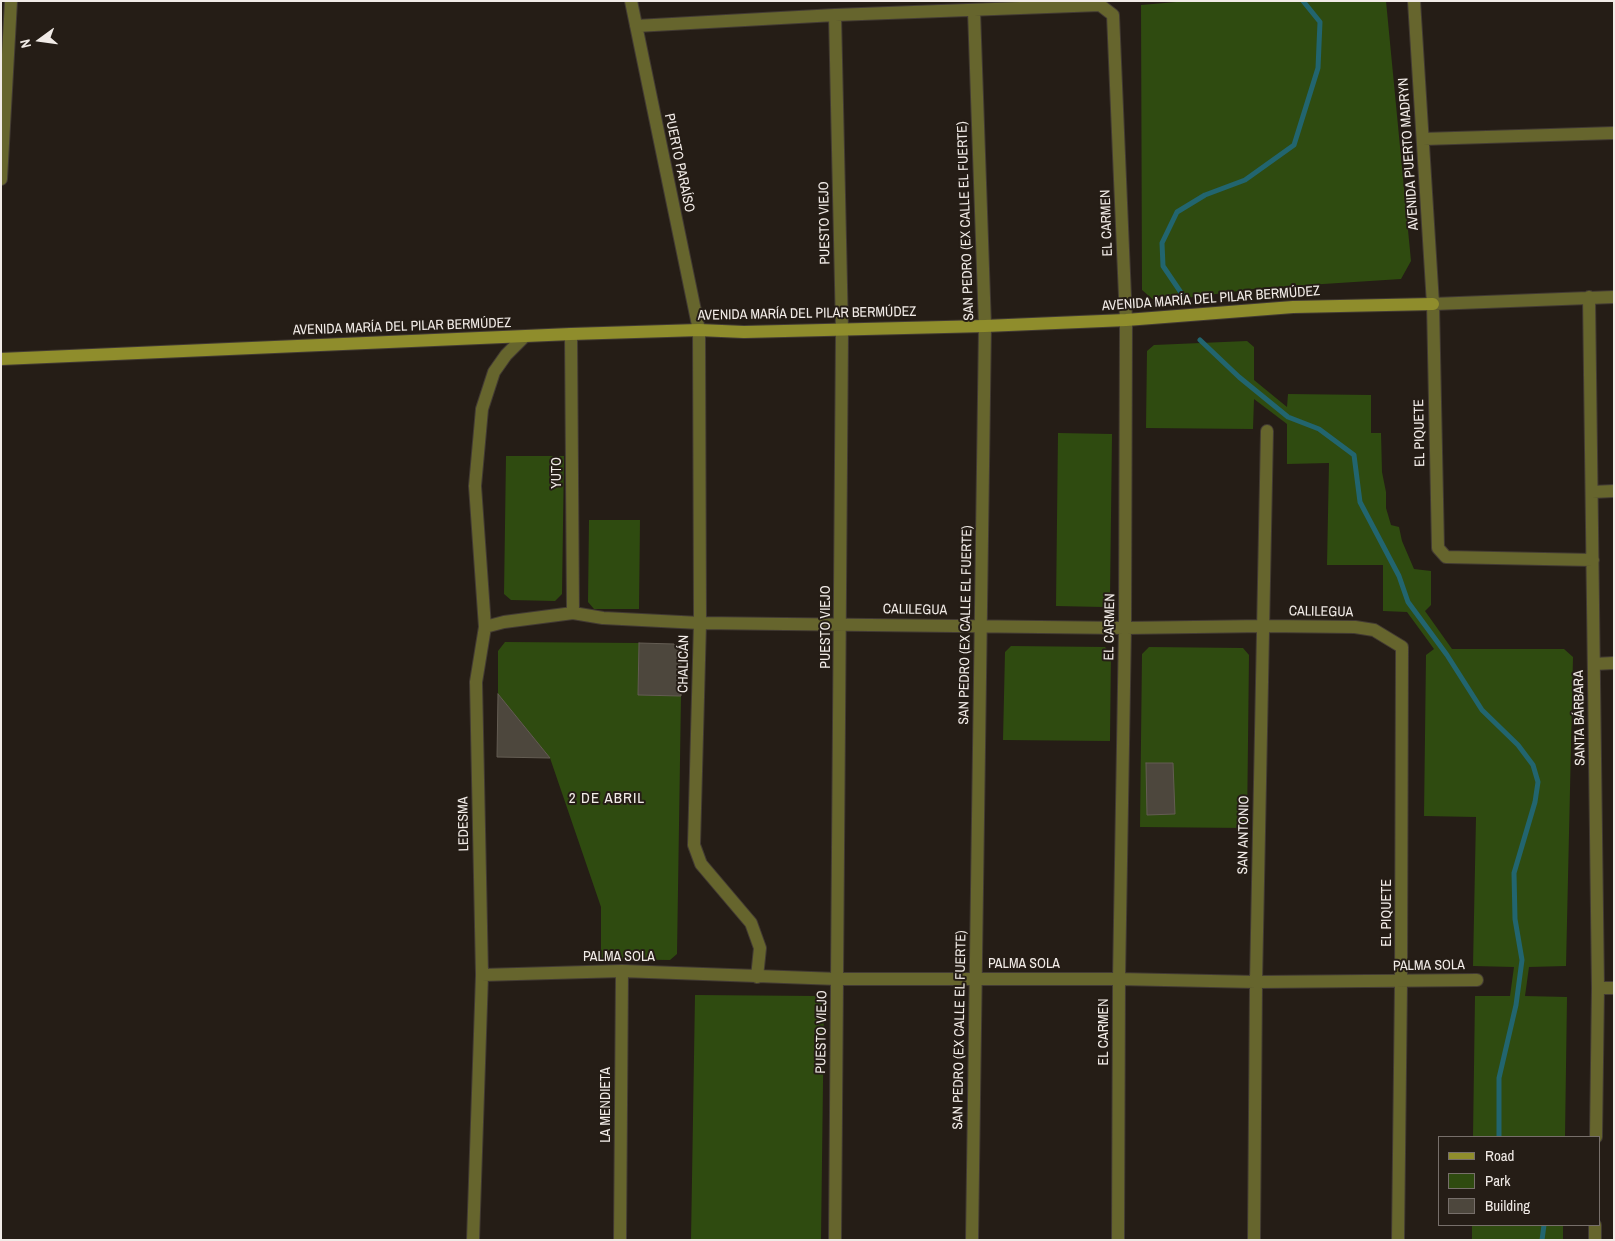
<!DOCTYPE html>
<html>
<head>
<meta charset="utf-8">
<style>
  body { margin:0 }
  #map { position:relative; width:1615px; height:1241px; overflow:hidden; background:#251d16; font-family:"Archivo Narrow",sans-serif }
  canvas { display:block }
  .frame { position:absolute; inset:0; border:2px solid #f1ebe7; pointer-events:none }
  .legend { position:absolute; left:1438px; top:1136px; width:162px; height:90px; box-sizing:border-box; background:#251d16; border:1px solid #776f6a; margin:0; padding:6px 9px; list-style:none; font-size:15px; color:#f1ebe7 }
  .legend li { display:flex; align-items:center; gap:10px; height:25px }
  .legend b { width:25px; border:1px solid #776f6a }
  .north { position:absolute; left:15px; top:15px; width:50px; height:50px; -webkit-text-stroke:4px #251d16; paint-order:stroke; rotate:256deg; font-size:14px; font-weight:700; line-height:20px; text-align:center; color:#f1ebe7 }
  .north::after { content:''; display:block; margin:auto; width:18px; height:22px; background:#f1ebe7; clip-path:polygon(50% 0,100% 100%,50% 72%,0 100%) }
</style>
</head>
<body>
<div id="map">
<canvas width="1615" height="1241"></canvas>
<div class="frame"></div>
<ul class="legend">
<li><b style="height:6px;background:#8f8d2c"></b>Road</li>
<li><b style="height:14px;background:#2f4b10"></b>Park</li>
<li><b style="height:14px;background:#4d473d"></b>Building</li>
</ul>
<div class="north">N</div>
</div>
<script>
const context = document.querySelector('canvas').getContext('2d');
context.lineJoin = 'round';
function paint(path, color) { context.fillStyle = color; context.fill(path, 'evenodd'); }
const poly = rows => new Path2D(rows.map(r => 'M' + r).join(''));
function stroke(path, color, width, dash) { context.strokeStyle = color; context.lineWidth = width; context.lineCap = dash ? 'butt' : 'round'; context.setLineDash(dash || []); context.stroke(path); }
function drawText(font, color, halo, rows, align = 'center') {
  context.font = font + ' "Archivo Narrow",sans-serif'; context.lineWidth = 4; context.setLineDash([]); context.textBaseline = 'middle'; context.strokeStyle = halo; context.fillStyle = color; for (const [text, x, y, turn = 0] of rows) {
    context.save(); context.translate(x, y); context.rotate((+turn || 0) * Math.PI / 180); context.textAlign = isNaN(turn) ? turn : align; if (halo) context.strokeText(text, 0, 0); context.fillText(text, 0, 0); context.restore();
  }
}
paint(poly([
  [1188,1,1386,1,1411,261,1401,279,1261,288,1156,302,1142,290,1141,5],
  [1247,341,1254,347,1254,380,1287,407,1288,394,1371,395,1371,433,1381,433,1382,472,1386,492,1386,508,1391,525,1399,527,1402,541,1414,569,1431,571,1431,605,1425,611,1452,649,1564,649,1573,657,1566,966,1529,967,1525,996,1567,997,1565,1137,1473,1137,1475,996,1510,996,1514,967,1473,966,1476,817,1424,816,1426,655,1434,649,1407,612,1383,611,1383,565,1327,565,1329,463,1287,464,1287,424,1254,399,1253,429,1146,428,1147,351,1154,345],
  [1058,433,1112,434,1110,600,1103,607,1056,606],
  [506,456,564,456,562,594,555,601,511,600,504,594],
  [589,520,640,520,639,609,594,609,588,602],
  [505,642,639,643,638,695,681,696,677,954,670,960,601,959,601,907,550,758,498,694,498,651],
  [1011,646,1105,647,1111,654,1110,741,1003,740,1005,652],
  [1149,647,1243,648,1249,655,1247,828,1140,827,1142,654],
  [695,995,817,996,824,1003,821,1240,691,1240],
  [1472,1225,1563,1225,1563,1240,1472,1240]
]), '#2f4b10');
stroke(poly([
  [1184,297,1163,266,1162,243,1177,212,1205,195,1245,180,1294,145,1318,68,1320,22,1303,1],
  [1200,340,1239,377,1288,417,1319,429,1354,455,1360,502,1399,576,1408,602,1447,655,1482,710,1518,745,1533,765,1538,782,1535,802,1514,873,1515,919,1522,960,1516,1005,1499,1078,1499,1137],
  [1542,1240,1544,1225]
]), '#22656f', 5);
const building = poly([
  [639,643,674,644,681,651,681,696,638,695,639,643],
  [498,694,550,758,497,757,498,694],
  [1146,763,1173,763,1175,814,1147,815,1146,763]
]);
paint(building, '#4d473d');
stroke(building, '#645d53', 1);
const street = poly([
  [631,1,699,330,700,623,694,845,701,864,751,923,760,948,757,977],
  [1414,1,1433,304,1438,548,1446,557,1593,560],
  [835,15,842,330,835,1240],
  [636,26,835,15,1100,5,1113,15,1126,320,1125,628,1119,979,1118,1240],
  [1423,139,1614,133],
  [1,179,11,1],
  [1589,297,1598,988,1596,1137],
  [1433,304,1614,297],
  [571,334,573,613],
  [1592,492,1614,491],
  [485,627,504,622,573,613,603,618,700,623,1125,628,1264,626,1355,627,1374,630,1402,647,1401,982,1398,1240],
  [1594,664,1614,663],
  [482,975,622,971,838,979,1119,979,1256,982,1477,980],
  [1598,988,1614,988],
  [473,1240,482,975,476,682,485,627,475,486,482,409,494,372,506,355,524,337],
  [620,1240,622,971],
  [972,1240,985,326,974,11],
  [1254,1240,1256,982,1267,431],
  [1595,1240,1595,1225]
]);
const secondary = poly([
  [1,359,571,334,699,330,744,332,985,326,1126,320,1293,307,1433,304]
]);
stroke(street, '#423a33', 14);
stroke(secondary, '#423a33', 14);
stroke(street, '#66652d', 12);
stroke(secondary, '#8f8d2c', 12);
drawText('14px', '#f1ebe7', '#251d16', [
  ["AVENIDA PUERTO MADRYN",1409,154,-94],
  ["PUERTO PARAÍSO",679,163,78],
  ["SAN PEDRO (EX CALLE EL FUERTE)",966,221,-92],
  ["PUESTO VIEJO",825,223,-91],
  ["EL CARMEN",1107,223,-92],
  ["AVENIDA MARÍA DEL PILAR BERMÚDEZ",1211,299,-4],
  ["AVENIDA MARÍA DEL PILAR BERMÚDEZ",807,314,-1],
  ["AVENIDA MARÍA DEL PILAR BERMÚDEZ",402,327,-2],
  ["EL PIQUETE",1420,433,-91],
  ["YUTO",557,473,-90],
  ["CALILEGUA",915,610,1],
  ["CALILEGUA",1321,612,1],
  ["SAN PEDRO (EX CALLE EL FUERTE)",966,625,-89],
  ["PUESTO VIEJO",826,627,-90],
  ["EL CARMEN",1110,627,-89],
  ["CHALICÁN",684,664,-89],
  ["SANTA BÁRBARA",1580,718,-91],
  ["LEDESMA",464,824,-91],
  ["SAN ANTONIO",1244,835,-89],
  ["EL PIQUETE",1387,913,-90],
  ["PALMA SOLA",619,957],
  ["PALMA SOLA",1024,964],
  ["PALMA SOLA",1429,966,-1],
  ["SAN PEDRO (EX CALLE EL FUERTE)",960,1030,-89],
  ["PUESTO VIEJO",822,1032,-89],
  ["EL CARMEN",1104,1032,-90],
  ["LA MENDIETA",606,1105,-90]
]);
context.letterSpacing = '1px';
drawText('15px', '#f1ebe7', '#251d16', [
  ["2 DE ABRIL",607,799]
]);
context.letterSpacing = '0px';
</script>
</body>
</html>
